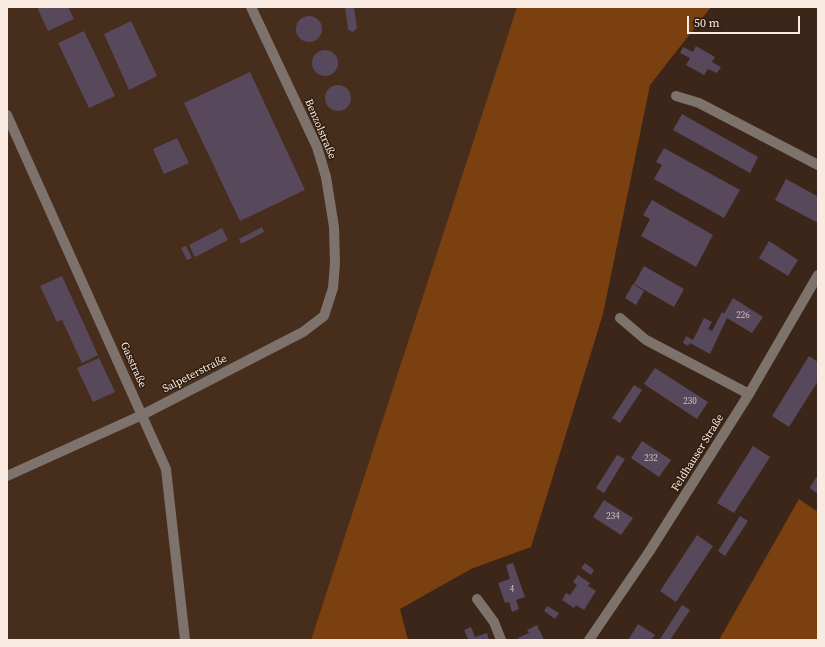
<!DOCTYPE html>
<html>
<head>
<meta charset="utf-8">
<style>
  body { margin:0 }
  #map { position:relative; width:825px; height:647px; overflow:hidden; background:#3b2619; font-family:"Source Serif 4",serif }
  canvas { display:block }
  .frame { position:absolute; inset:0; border:8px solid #f9ebe2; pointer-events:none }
  .scale { position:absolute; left:687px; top:16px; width:113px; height:18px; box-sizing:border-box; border:2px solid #f9ebe2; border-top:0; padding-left:5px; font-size:12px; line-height:14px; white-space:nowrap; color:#f9ebe2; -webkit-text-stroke:3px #301d0f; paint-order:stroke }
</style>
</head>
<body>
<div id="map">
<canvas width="825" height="647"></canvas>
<div class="frame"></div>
<div class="scale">50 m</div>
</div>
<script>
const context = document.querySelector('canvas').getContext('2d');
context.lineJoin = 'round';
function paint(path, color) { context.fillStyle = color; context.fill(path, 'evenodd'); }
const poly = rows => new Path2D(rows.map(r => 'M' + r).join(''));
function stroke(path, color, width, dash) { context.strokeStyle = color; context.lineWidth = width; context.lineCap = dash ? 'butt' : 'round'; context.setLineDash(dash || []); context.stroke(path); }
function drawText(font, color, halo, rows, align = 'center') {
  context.font = font + ' "Source Serif 4",serif'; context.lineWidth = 3; context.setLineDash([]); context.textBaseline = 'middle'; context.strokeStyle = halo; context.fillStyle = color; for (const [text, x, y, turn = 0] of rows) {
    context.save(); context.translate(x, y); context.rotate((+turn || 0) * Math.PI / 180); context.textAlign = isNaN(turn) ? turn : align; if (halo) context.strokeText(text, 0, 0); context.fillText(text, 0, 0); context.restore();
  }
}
paint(poly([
  [7,7,517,7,311,640,7,640]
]), '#472d1b');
paint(poly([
  [517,7,711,7,650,85,603,314,531,547,471,569,400,609,408,640,311,640],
  [799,499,818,512,818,640,719,640]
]), '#7b400f');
paint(poly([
  [37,7,68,7,74,19,48,31],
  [345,7,354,7,357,28,353,32,348,30],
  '296 29a13 13 0 1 1 26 0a13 13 0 1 1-26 0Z',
  [131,21,157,76,129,90,104,34],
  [84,31,115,96,89,108,58,43],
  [696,46,715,57,712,62,721,67,717,73,708,69,704,75,686,65,690,58,680,53,683,47,693,52],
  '312 63a13 13 0 1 1 26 0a13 13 0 1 1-26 0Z',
  [250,72,305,190,240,221,184,103],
  '325 98a13 13 0 1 1 26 0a13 13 0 1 1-26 0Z',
  [682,114,758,157,750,173,673,130],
  [177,138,189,163,164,174,153,149],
  [664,148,740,190,724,218,654,179,662,165,656,162],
  [786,179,817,196,818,194,818,223,775,200],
  [652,200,713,235,696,267,641,236,650,219,643,215],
  [262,227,264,232,241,244,239,239],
  [222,228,228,240,195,257,189,245],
  [769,241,798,260,788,276,759,258],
  [186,246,192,258,187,260,181,248],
  [644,266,684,289,674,307,634,284],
  [62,276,98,355,82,363,62,320,57,322,40,286],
  [633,284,644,291,636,305,625,298],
  [733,298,763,317,752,333,727,318,710,354,690,343,688,346,683,343,686,336,693,340,704,318,712,322,708,329,712,331,722,312,724,314],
  [809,356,818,362,818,381,789,427,772,416],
  [99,358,115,392,93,402,77,368],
  [655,368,708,402,697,419,644,384],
  [634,385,642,390,620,423,612,418],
  [642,441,671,460,659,477,631,458],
  [753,446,770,457,734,513,717,503],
  [617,455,625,459,604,493,596,488],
  [818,475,818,494,811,489,810,487],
  [604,500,633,518,621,535,593,517],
  [740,516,748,521,725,556,718,551],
  [697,535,713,546,676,602,660,591],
  [513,563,525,597,516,600,519,609,512,612,509,602,505,603,498,583,510,579,506,565],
  [585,563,594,570,591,575,581,568],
  [578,575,590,583,588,586,596,591,584,610,576,605,574,608,562,600,566,593,570,595,577,585,573,582],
  [682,605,690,610,670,640,661,640,660,639],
  [547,606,559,613,555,619,544,611],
  [638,624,655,635,651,640,628,640],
  [537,625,544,640,519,640,518,638,529,633,527,630],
  [471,627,475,637,487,633,489,640,466,640,468,639,464,630]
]), '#58485b');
stroke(poly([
  [676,96,699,103,818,165],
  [7,115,166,469,185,640],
  [620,318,646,340,749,394],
  [7,476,142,415,303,332,324,316,333,288,335,263,334,227,326,177,317,147,251,7],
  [477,599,494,622,501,640],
  [589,640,649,552,749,394,818,275]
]), '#7d736c', 10);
drawText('9px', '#d1c2c0', null, [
  ["226",743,316],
  ["230",690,402],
  ["232",651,459],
  ["234",613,517],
  ["4",512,590]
]);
drawText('11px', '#f9ebe2', '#301d0f', [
  ["Benzolstraße",320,129,67],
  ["Gasstraße",133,365,66],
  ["Salpeterstraße",195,374,-27],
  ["Feldhauser Straße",698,453,-58]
]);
</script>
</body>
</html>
